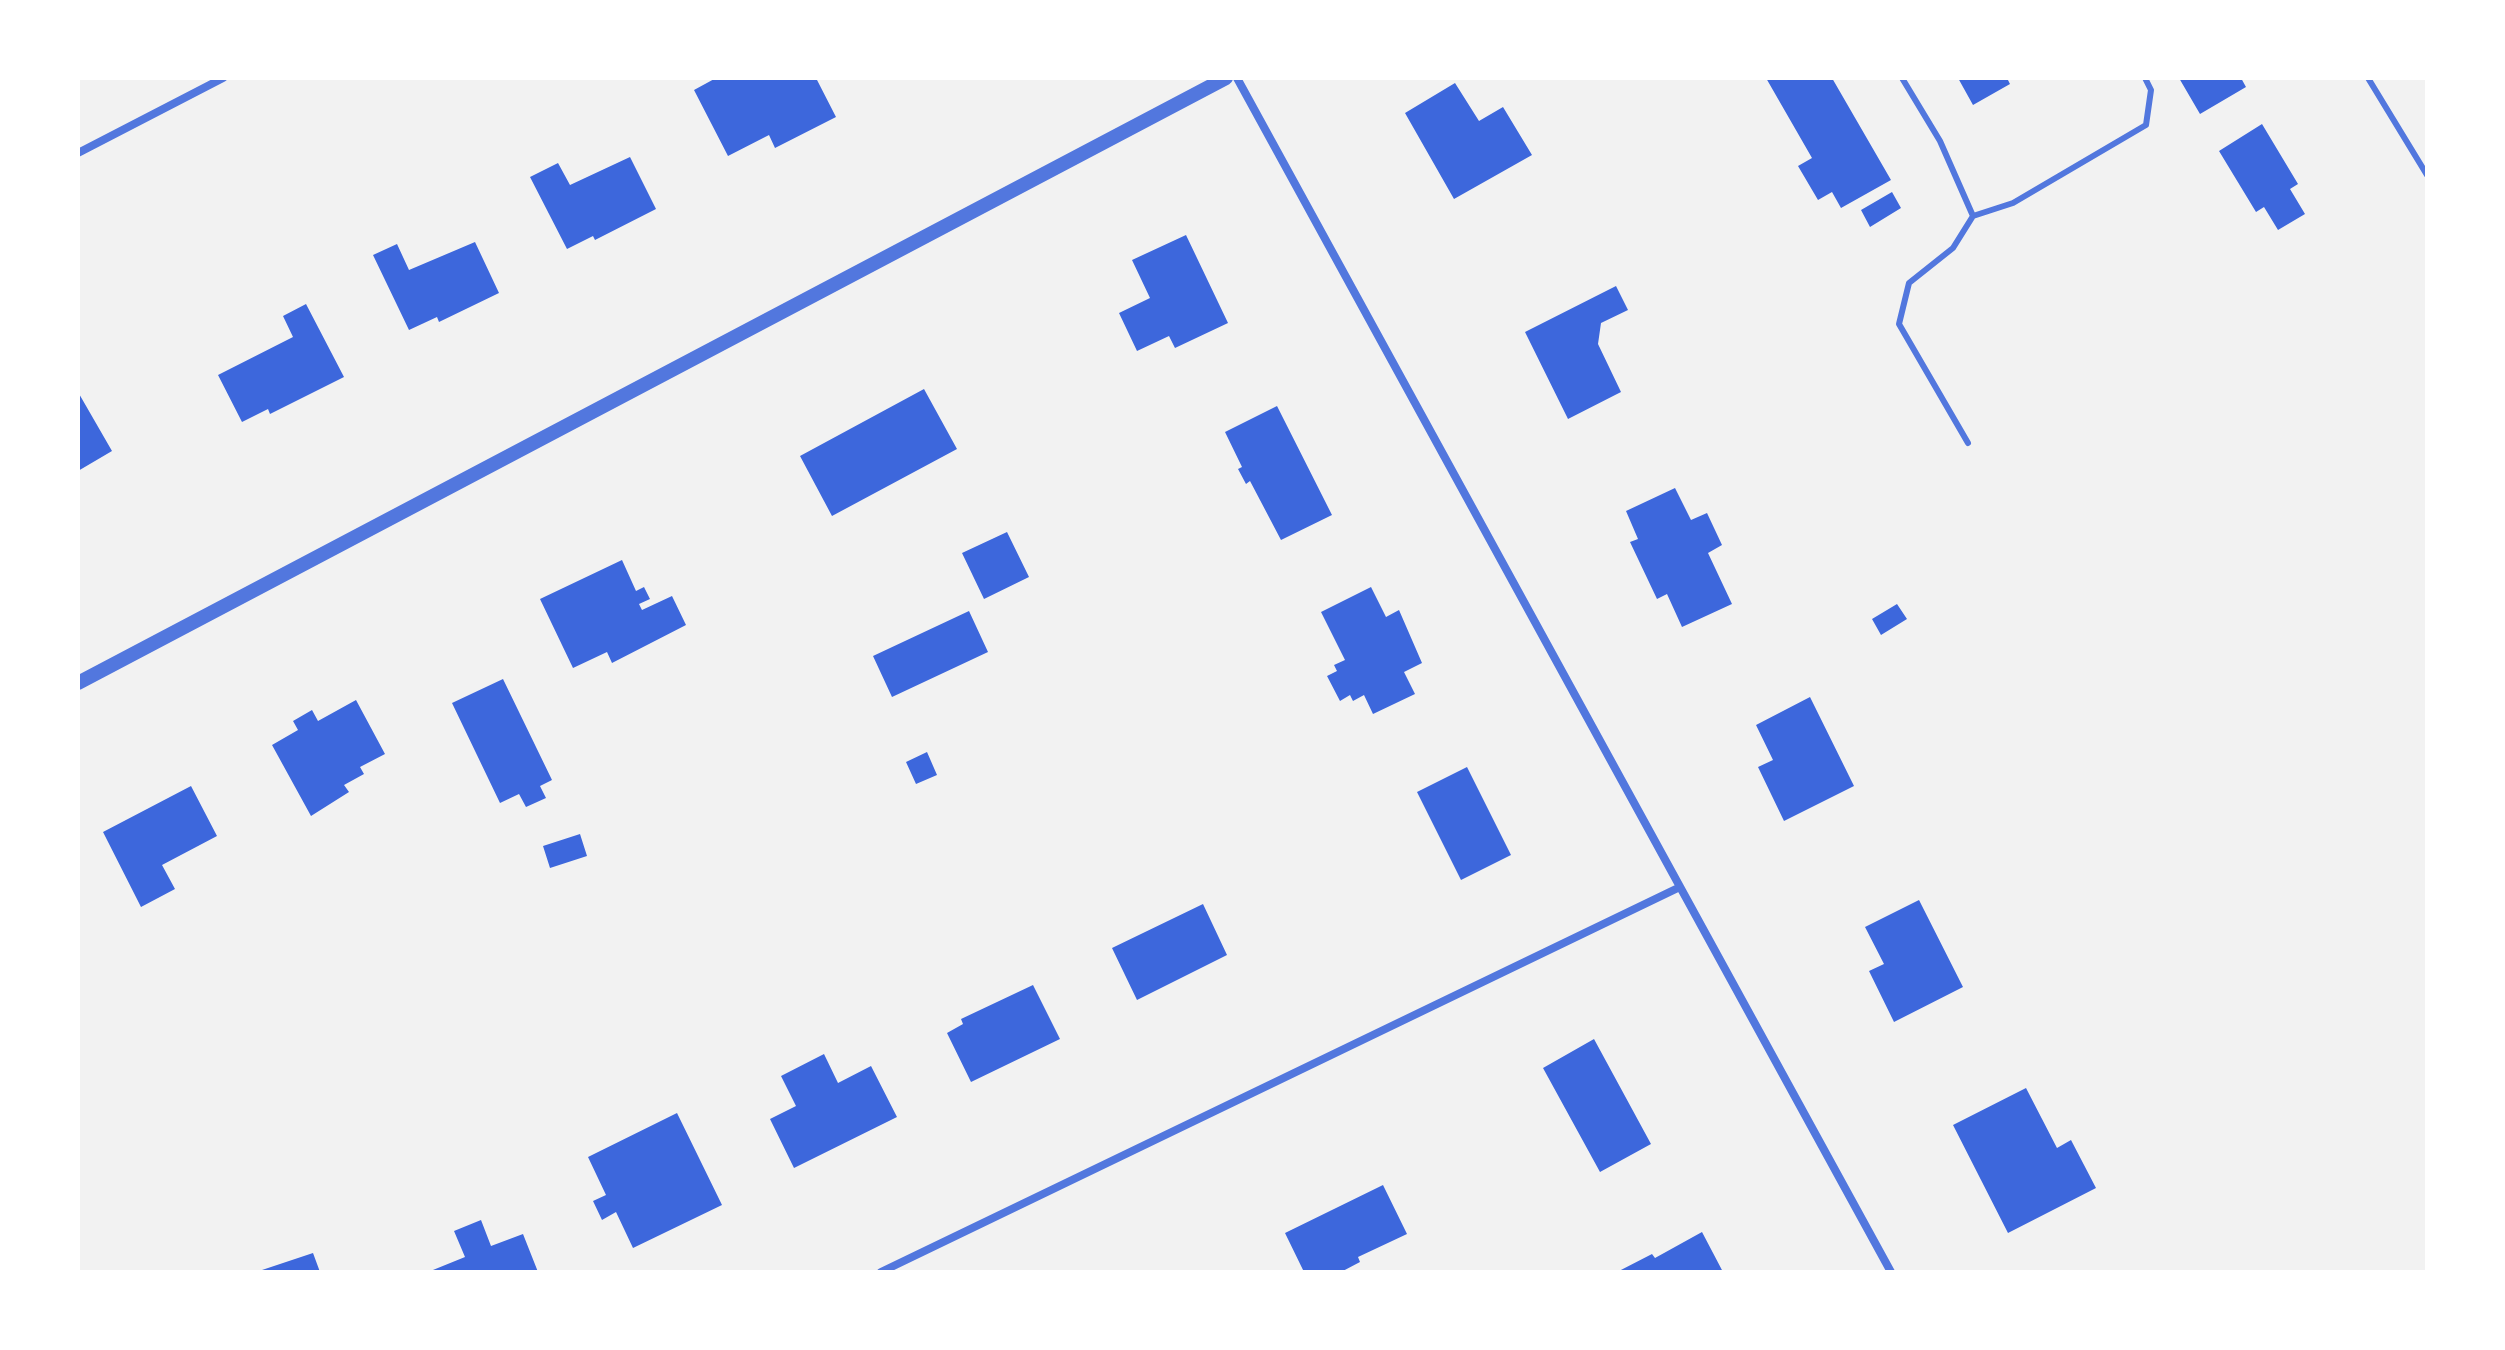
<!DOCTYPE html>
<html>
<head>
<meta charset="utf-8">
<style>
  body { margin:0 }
  #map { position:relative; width:2505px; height:1350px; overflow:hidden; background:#f2f2f2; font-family:Jost,sans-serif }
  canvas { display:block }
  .frame { position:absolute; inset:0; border:80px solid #fff; pointer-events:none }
</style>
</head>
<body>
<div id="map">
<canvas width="2505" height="1350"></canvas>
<div class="frame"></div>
</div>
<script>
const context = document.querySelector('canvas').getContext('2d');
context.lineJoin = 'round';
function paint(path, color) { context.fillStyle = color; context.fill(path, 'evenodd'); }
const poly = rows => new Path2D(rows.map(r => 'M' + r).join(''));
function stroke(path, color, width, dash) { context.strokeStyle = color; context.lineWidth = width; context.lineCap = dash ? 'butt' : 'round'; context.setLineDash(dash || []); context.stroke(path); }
paint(poly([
  [716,78,816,78,836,117,775,148,769,135,728,156,694,90],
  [1766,78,1832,78,1891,180,1841,208,1832,192,1818,200,1798,166,1812,158],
  [1958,78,2007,78,2010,84,1973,105],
  [2179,78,2241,78,2246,87,2200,114],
  [1455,83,1479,121,1503,107,1532,155,1454,199,1405,113],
  [2262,124,2298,184,2290,189,2305,214,2278,230,2264,207,2256,212,2219,151],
  [630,157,656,209,595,240,593,236,567,249,530,177,558,163,570,185],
  [1892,192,1901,208,1870,227,1861,210],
  [1186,235,1228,323,1175,348,1169,336,1137,351,1119,313,1150,298,1132,260],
  [475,242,499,293,439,322,437,317,409,330,373,255,397,244,409,270],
  [1616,286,1628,310,1601,323,1598,344,1621,392,1568,419,1525,332],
  [306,304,344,377,270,414,268,409,242,422,218,375,293,337,283,316],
  [924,389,957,449,832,516,800,456],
  [78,392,112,451,78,471],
  [1277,406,1332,515,1281,540,1250,481,1246,484,1238,469,1242,467,1225,432],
  [1675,488,1691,520,1707,513,1722,545,1708,553,1732,604,1682,627,1667,594,1657,599,1630,542,1638,539,1626,511],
  [1007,532,1029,577,984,599,962,553],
  [622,560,636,591,644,587,650,599,639,604,642,610,672,596,686,625,612,663,607,652,573,668,540,599],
  [1371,587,1386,617,1399,610,1422,663,1404,672,1415,694,1373,714,1364,695,1353,701,1350,695,1340,701,1327,676,1337,671,1334,665,1345,660,1321,612],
  [1897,604,1907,619,1881,635,1872,619],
  [969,611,988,652,892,697,873,656],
  [503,679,552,780,540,786,546,798,526,807,519,794,500,803,452,703],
  [1810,697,1854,786,1784,821,1758,767,1773,760,1756,725],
  [356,700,385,754,360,767,364,774,344,785,349,792,311,816,272,745,298,730,293,721,312,710,318,721],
  [927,752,937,775,916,784,906,762],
  [1467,767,1511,855,1461,880,1417,792],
  [191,786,217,836,162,865,175,889,141,907,103,832],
  [580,834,587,856,550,868,543,846],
  [1919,900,1963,987,1894,1022,1869,971,1884,964,1865,927],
  [1203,904,1227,955,1137,1000,1112,948],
  [1033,985,1060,1039,971,1082,947,1033,963,1024,961,1019],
  [1594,1039,1651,1144,1600,1172,1543,1068],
  [824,1054,838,1083,871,1066,897,1117,794,1168,770,1119,796,1106,781,1076],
  [2026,1088,2057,1148,2071,1140,2096,1188,2008,1233,1953,1125],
  [677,1113,722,1205,633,1248,616,1212,602,1220,593,1201,606,1195,588,1157],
  [1383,1185,1407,1234,1358,1257,1360,1262,1341,1272,1304,1272,1285,1233],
  [481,1220,491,1246,523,1234,538,1272,428,1272,465,1257,454,1231],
  [1702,1232,1723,1272,1617,1272,1652,1254,1655,1258],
  [313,1253,320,1272,259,1272,259,1271]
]), '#3d67dc');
stroke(poly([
  [1902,78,1940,141,1973,216,1953,248,1909,283,1899,324,1968,443],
  [2368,78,2427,175],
  [1973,216,2013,203,2146,125,2151,90,2145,78]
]), '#5277de', 6);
stroke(poly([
  [1237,78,1891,1272],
  [78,153,223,78],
  [881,1272,1680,887]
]), '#5277de', 8);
stroke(poly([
  [78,683,1226,78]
]), '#5277de', 14);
</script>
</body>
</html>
